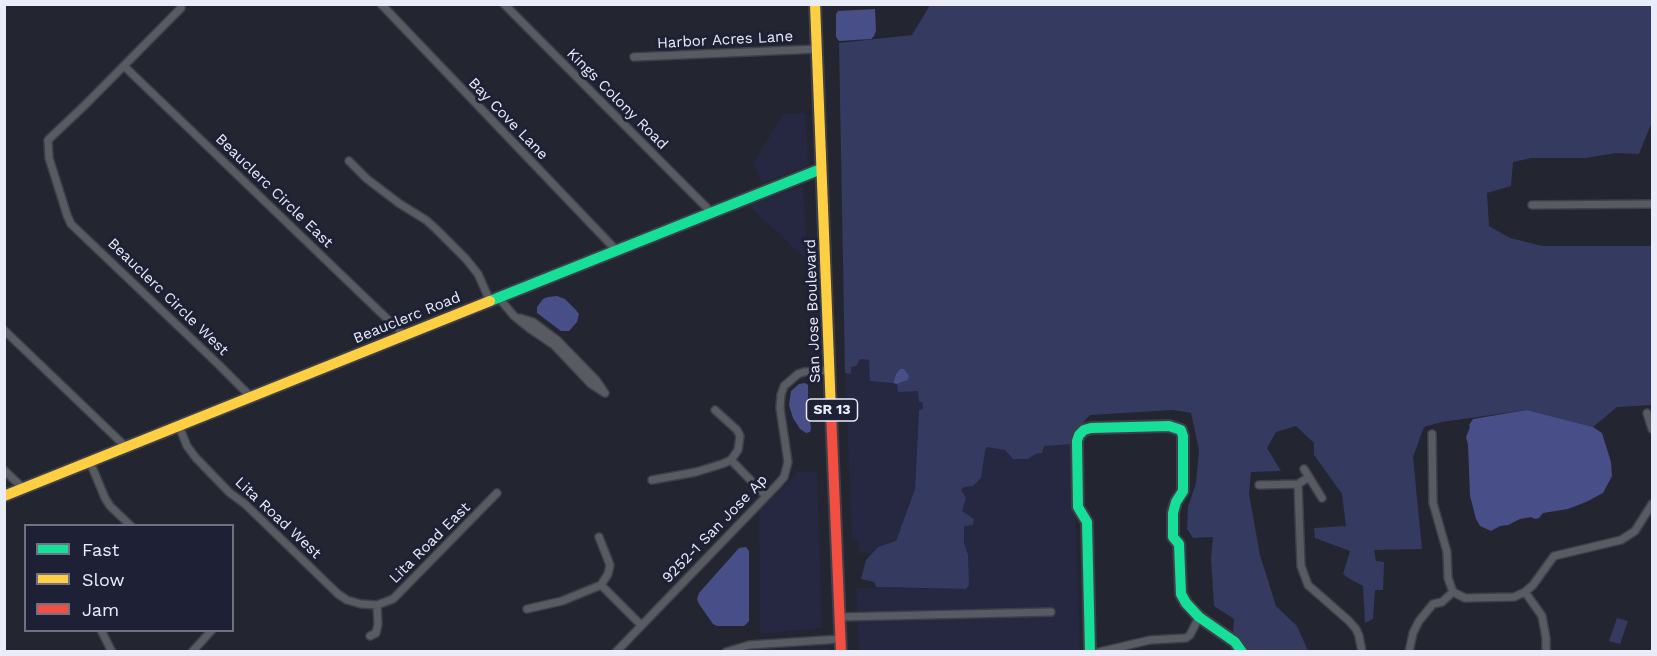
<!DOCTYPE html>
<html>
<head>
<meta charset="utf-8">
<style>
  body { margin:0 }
  #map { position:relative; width:1657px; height:656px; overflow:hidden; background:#232530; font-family:"Work Sans",sans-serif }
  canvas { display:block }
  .frame { position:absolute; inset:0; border:6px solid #eaecfa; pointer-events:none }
  .legend { position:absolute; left:24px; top:524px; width:210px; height:108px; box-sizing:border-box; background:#1e2135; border:2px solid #707284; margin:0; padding:8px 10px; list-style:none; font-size:18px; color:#eaecfa }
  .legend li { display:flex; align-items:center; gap:12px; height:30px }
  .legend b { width:30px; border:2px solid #707284 }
</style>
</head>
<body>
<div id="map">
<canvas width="1657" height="656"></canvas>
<div class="frame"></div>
<ul class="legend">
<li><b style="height:8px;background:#16e098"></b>Fast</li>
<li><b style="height:8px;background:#ffcf43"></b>Slow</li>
<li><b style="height:8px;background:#f24e42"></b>Jam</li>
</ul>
</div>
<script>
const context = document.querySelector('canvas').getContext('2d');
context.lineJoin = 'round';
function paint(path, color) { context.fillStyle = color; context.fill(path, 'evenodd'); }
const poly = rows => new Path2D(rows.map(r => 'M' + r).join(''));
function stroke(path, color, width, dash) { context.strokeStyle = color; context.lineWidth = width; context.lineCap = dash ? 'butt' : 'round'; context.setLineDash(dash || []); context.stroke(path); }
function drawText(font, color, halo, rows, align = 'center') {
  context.font = font + ' "Work Sans",sans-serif'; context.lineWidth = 6; context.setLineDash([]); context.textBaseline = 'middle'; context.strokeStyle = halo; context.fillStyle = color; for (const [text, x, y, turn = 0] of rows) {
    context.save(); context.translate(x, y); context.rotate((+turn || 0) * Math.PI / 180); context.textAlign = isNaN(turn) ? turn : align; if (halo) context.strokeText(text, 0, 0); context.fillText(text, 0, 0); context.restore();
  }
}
paint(poly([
  [806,113,808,166,762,183,753,164,783,114],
  [803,186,808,261,748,205],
  [860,359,870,360,893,383,897,383,918,391,922,402,923,409,919,410,915,489,896,541,878,547,873,553,859,553,858,540,852,540,845,373,851,373,851,366],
  [1073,444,1080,651,859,651,856,588,966,589,964,525,961,490,987,447],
  [798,472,817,472,822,628,760,634,759,511],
  [828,648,828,651,762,651,762,649]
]), '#252840');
paint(poly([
  [930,5,1652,5,1652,122,1639,154,1616,153,1586,158,1532,158,1513,162,1511,186,1487,193,1489,226,1510,238,1543,246,1652,246,1652,405,1617,407,1593,427,1527,410,1442,422,1424,427,1413,457,1422,549,1374,550,1376,561,1384,562,1383,590,1375,590,1373,619,1365,623,1363,586,1350,579,1343,574,1350,551,1315,538,1314,528,1346,526,1342,494,1314,455,1314,443,1296,426,1276,432,1267,448,1281,471,1251,472,1249,494,1260,555,1276,606,1297,626,1308,651,1247,651,1233,632,1234,619,1214,606,1211,558,1213,537,1193,538,1187,529,1188,507,1196,483,1199,450,1191,413,1173,410,1090,415,1075,431,1073,444,1044,446,1042,453,1035,454,1028,459,1013,459,1005,450,987,447,985,451,981,478,973,486,964,487,961,490,966,498,962,511,974,519,973,525,964,526,964,543,968,555,969,585,966,589,876,587,874,582,861,579,866,560,878,547,896,541,915,489,919,410,923,409,922,402,919,402,918,391,898,392,897,384,908,380,896,374,893,383,870,381,869,360,860,359,856,366,851,367,851,374,845,373,839,43,912,35],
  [1617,618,1628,621,1620,644,1609,641]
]), '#353a60');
paint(poly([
  [875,9,876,31,874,36,871,39,839,41,836,37,836,14,838,11],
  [557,296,565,299,576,310,579,314,577,322,569,331,561,331,537,313,537,307,543,299,548,297],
  [900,369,904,369,909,376,908,380,897,384,893,383,896,374],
  [805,383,808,385,808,397,806,414,810,421,811,428,810,432,806,433,800,429,793,418,789,405,791,391,799,384],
  [1527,410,1593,427,1602,433,1611,462,1612,476,1603,493,1586,502,1568,509,1543,513,1539,518,1535,519,1531,517,1520,519,1508,525,1500,526,1491,531,1480,526,1476,519,1470,496,1468,445,1466,437,1470,427,1469,425,1473,419],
  [746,547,749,551,749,621,744,626,717,626,713,624,699,604,697,599,699,593,739,548]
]), '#484e88');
const street = poly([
  [381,4,616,250],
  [504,4,711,212],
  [181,8,85,105,48,140,49,158,67,215,71,224,218,364,251,397],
  [634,57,817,49],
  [124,66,404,335],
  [349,161,367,179,400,204,426,220,436,229,466,259,478,274,490,301],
  [1532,205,1652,204],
  [498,297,514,316,529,328,554,345,591,384,605,393],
  [520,318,533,322,557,340,596,380,603,390],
  [4,330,126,447],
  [1647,413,1652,429],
  [179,426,187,446,196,458,230,493,245,504,338,594,347,600,361,604,377,605,393,599,399,593,497,493],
  [1432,434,1433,503,1447,552,1448,578,1453,592,1465,598,1514,597,1525,592,1533,585,1554,556,1621,540,1635,531,1652,504],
  [731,460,766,496],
  [90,462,105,498,110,506,131,526],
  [1304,469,1322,498],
  [4,470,24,489],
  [652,480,696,472,722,464,731,460,738,450,740,436,737,430,715,410],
  [1298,484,1301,566,1308,585,1349,621,1356,629,1359,636,1362,652],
  [1259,485,1298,484,1309,477],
  [601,585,641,625],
  [1525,592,1542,616,1546,638,1546,652],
  [527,609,562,601,601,585,608,574,610,565,599,537],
  [840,617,1051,612],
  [101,630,112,652],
  [370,636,376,633,378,624,377,605],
  [192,652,212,630],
  [616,652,778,484,784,477,788,462,780,408,781,395,784,386,798,374,804,372,830,370],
  [726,652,749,645,841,639],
  [1099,652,1150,640,1186,638,1190,635,1199,617],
  [1409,652,1413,633,1419,621,1433,604,1442,602,1453,592]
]);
const fast = poly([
  [490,301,821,169],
  [1090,652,1087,522,1078,507,1077,441,1079,435,1084,430,1091,428,1169,426,1181,430,1183,436,1183,491,1176,502,1173,513,1173,537,1179,544,1181,594,1186,603,1199,617,1235,642,1242,652]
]);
const slow = poly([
  [815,4,831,412],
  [4,496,490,301]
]);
const jam = poly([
  [831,412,841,652]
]);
stroke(street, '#3e3f49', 10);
stroke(fast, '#3e3f49', 14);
stroke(slow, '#3e3f49', 14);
stroke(jam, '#3e3f49', 14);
stroke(street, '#595b63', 7);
stroke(fast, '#16e098', 10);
stroke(slow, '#ffcf43', 10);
stroke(jam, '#f24e42', 10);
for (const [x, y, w] of [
  [832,410,51]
]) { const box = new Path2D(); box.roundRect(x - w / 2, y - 11, w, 22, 4.5); context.fillStyle = '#1e2135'; context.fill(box); stroke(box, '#eaecfa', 1.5); }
drawText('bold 14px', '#eaecfa', null, [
  ["SR 13",832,410]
]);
drawText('15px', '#eaecfa', '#1e2135', [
  ["Harbor Acres Lane",725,40,-3],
  ["Kings Colony Road",617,99,45],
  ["Bay Cove Lane",508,119,46],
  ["Beauclerc Circle East",274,191,44],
  ["Beauclerc Circle West",168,297,44],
  ["San Jose Boulevard",813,311,-92],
  ["Beauclerc Road",407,318,-22],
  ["Lita Road West",278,518,43],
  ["9252-1 San Jose Ap",715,529,-46],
  ["Lita Road East",430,543,-45]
]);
</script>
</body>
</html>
